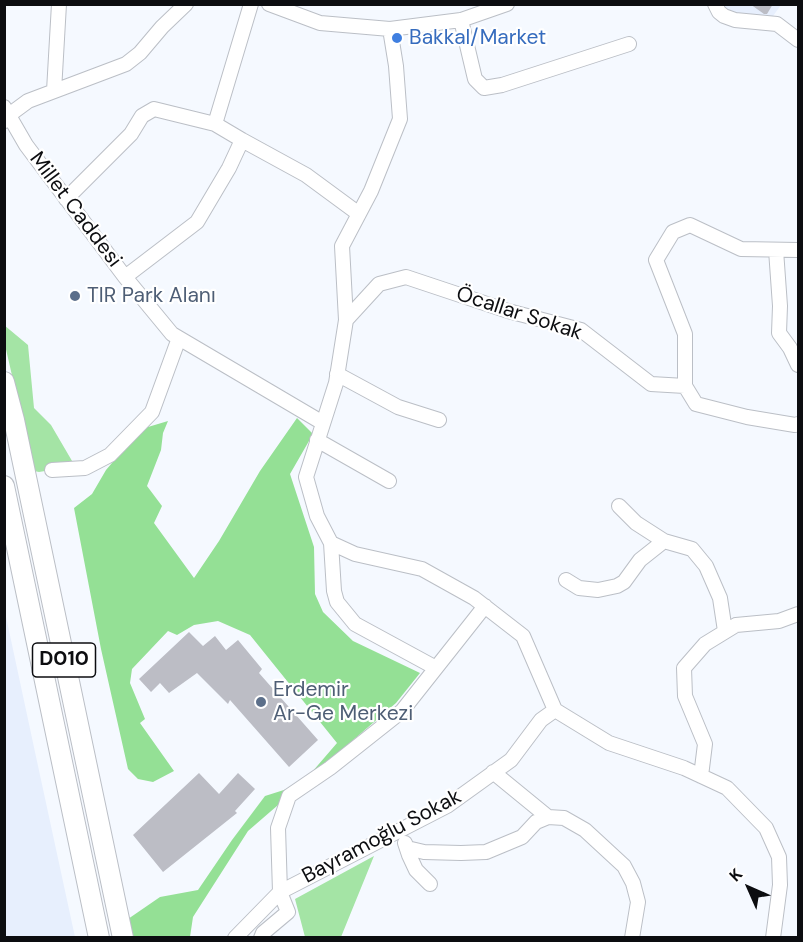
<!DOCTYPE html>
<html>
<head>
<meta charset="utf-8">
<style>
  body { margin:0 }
  #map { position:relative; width:803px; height:942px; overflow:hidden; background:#f5f9ff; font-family:"DM Sans",sans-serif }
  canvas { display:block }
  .frame { position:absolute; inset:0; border:6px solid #0c0d10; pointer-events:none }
  .north { position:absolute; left:719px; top:858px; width:60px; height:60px; -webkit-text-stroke:4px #fff; paint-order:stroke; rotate:315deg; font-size:16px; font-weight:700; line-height:24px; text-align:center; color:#0c0d10 }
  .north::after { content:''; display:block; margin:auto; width:21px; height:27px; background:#0c0d10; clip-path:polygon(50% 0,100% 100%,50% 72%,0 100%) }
</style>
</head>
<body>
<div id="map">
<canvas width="803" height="942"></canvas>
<div class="frame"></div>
<div class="north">K</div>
</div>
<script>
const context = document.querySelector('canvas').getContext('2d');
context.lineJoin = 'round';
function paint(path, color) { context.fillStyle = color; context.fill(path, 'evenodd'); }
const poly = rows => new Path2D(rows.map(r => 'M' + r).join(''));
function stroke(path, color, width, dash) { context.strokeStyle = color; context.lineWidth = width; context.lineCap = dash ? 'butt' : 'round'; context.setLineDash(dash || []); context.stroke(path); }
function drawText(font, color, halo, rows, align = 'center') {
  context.font = font + ' "DM Sans",sans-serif'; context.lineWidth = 4.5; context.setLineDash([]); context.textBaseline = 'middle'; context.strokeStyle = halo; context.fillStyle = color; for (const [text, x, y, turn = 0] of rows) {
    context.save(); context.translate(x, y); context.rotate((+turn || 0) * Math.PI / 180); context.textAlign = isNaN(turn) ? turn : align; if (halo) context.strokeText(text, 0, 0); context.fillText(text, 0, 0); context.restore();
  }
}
paint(poly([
  [721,5,781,5,773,16,751,20,735,18],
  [5,612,35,752,75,937,5,937]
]), '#e7effd');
paint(poly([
  [4,325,28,345,34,408,51,425,75,466,39,472,34,471,5,345],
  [374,856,341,937,305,937,295,899]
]), '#a4e4a5');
paint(poly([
  [297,418,313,434,290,474,314,547,315,594,323,612,353,641,420,673,396,703,248,831,193,917,190,937,132,937,128,919,160,897,198,890,232,840,265,796,287,789,312,772,337,743,250,635,218,621,194,625,177,635,168,631,132,669,130,683,145,719,140,723,174,771,153,782,138,779,128,769,101,649,74,508,92,494,106,470,129,443,148,427,168,421,163,433,161,450,147,486,162,506,154,523,194,578,219,541,260,471]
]), '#94e095');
paint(poly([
  [750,4,773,4,767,14,764,14],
  [189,632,203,646,215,636,226,650,238,640,262,669,259,673,318,740,289,767,230,700,228,704,197,673,169,693,160,683,151,692,139,679],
  [199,773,219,794,238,773,255,789,235,811,237,813,163,872,133,835]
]), '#bcbdc5');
const minor = poly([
  [269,4,320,23,390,29],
  [715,4,719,12,724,16,735,20,777,24,798,40],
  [461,20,475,79,484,88,502,85,629,44],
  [54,91,59,4],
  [4,107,26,145,125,277,172,334,323,423],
  [5,121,9,115,28,101,126,64,140,53,162,27,186,4],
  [215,124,251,4],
  [66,199,131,134,142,116,154,109,215,124,242,140,306,175,359,214],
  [776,250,780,306,779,333,790,348,798,365],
  [125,277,197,222,229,168,242,140],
  [346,320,342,246,371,191,400,119,396,66,390,29,461,20,507,4],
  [337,374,398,407,439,420],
  [685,386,685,334,656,260,673,232,690,225,741,249,798,250],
  [685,386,696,404,747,417,795,425,798,424],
  [317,440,389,481],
  [52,470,85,468,110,455,152,412,179,338],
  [619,506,636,523,664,541,692,549,706,566,720,598,725,631],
  [331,543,334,591,337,602,355,624,436,668],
  [566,580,579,588,598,590,617,586,624,582,640,560,664,541],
  [555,710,523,636,474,598,422,569,355,554,331,543,317,516,306,477,336,383,346,320,379,284,406,277,508,311,581,330,651,384,685,386],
  [555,710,609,743,684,768,727,788,766,828,779,857,780,885,773,938],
  [493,772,548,817],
  [701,776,705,744,685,696,684,668,705,644,736,625,779,621,798,614],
  [405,843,409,855,416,870,430,884],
  [407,848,424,852,461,853,486,852,522,837,536,822,548,817,564,818,585,830,624,866,633,883,638,902,632,938],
  [235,938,280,892,447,806,511,760,541,720,555,710],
  [261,938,263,933,288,912,280,892,278,828,289,796,330,768,402,711,485,606]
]);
const highway = poly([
  [4,382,14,420,123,938],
  [4,486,99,938]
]);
stroke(minor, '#bbbfc6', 16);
stroke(highway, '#bbbfc6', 22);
stroke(minor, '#fff', 14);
stroke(highway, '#fff', 20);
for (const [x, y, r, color] of [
  [397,38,6,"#3f7fe0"],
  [75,296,6,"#5c6f8a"],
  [261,702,6,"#5c6f8a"]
]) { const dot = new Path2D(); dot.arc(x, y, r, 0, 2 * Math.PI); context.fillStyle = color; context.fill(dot); stroke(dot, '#fff', 2); }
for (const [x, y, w] of [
  [64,660,63]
]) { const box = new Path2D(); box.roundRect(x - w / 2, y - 17, w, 34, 4.5); context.fillStyle = '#fff'; context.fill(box); stroke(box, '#0c0d10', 1.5); }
drawText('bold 20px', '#0c0d10', null, [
  ["D010",64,660]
]);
drawText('21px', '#366cbe', '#fff', [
  ["Bakkal/Market",409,38]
], 'left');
drawText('21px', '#0c0d10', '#fff', [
  ["Millet Caddesi",75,210,53],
  ["Öcallar Sokak",519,314,18],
  ["Bayramoğlu Sokak",382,837,-28]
]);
drawText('21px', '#4e5e75', '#fff', [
  ["TIR Park Alanı",87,296],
  ["Erdemir",273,690],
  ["Ar-Ge Merkezi",273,714]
], 'left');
</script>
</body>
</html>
